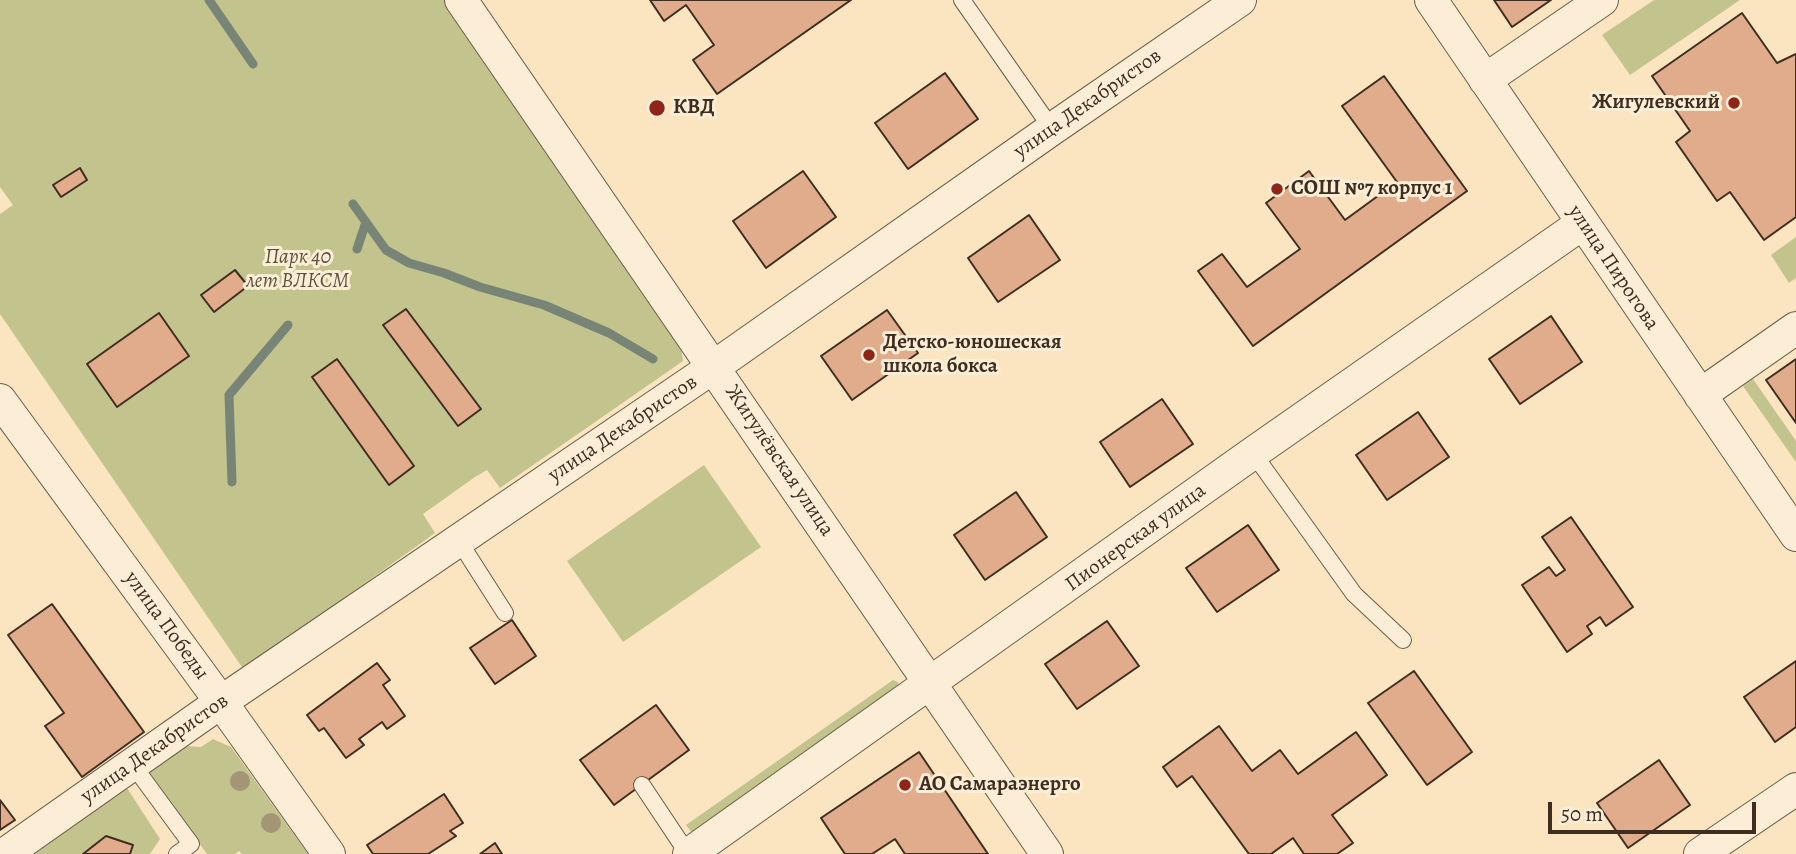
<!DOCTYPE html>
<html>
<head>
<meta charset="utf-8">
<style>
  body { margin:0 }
  #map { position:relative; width:1796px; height:854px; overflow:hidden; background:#fae5c0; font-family:Alegreya,serif }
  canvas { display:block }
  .scale { position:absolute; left:1548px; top:802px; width:208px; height:32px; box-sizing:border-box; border:4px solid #3f2e20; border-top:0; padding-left:9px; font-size:21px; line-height:24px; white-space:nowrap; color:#3f2e20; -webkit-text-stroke:5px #fceed6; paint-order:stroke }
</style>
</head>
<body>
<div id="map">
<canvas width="1796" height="854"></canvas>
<div class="scale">50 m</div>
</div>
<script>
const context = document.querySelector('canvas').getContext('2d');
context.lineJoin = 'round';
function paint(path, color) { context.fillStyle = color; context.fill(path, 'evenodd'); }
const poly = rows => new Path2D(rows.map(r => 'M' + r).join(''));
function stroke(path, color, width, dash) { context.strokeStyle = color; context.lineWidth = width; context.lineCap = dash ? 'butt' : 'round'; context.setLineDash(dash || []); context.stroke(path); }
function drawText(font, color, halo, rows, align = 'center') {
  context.font = font + ' Alegreya,serif'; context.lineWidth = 6; context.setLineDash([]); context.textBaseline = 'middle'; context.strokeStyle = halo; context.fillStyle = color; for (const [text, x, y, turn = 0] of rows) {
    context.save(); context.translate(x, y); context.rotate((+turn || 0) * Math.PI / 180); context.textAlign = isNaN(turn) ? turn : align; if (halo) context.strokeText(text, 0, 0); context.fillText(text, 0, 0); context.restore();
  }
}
paint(poly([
  [0,0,444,0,680,340,683,361,500,488,487,470,475,477,423,514,435,533,244,670,0,314,0,214,13,205,0,187],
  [1654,0,1740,0,1630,75,1602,35],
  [1796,237,1796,278,1789,283,1771,255],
  [1753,379,1796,441,1796,462,1743,386],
  [704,465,761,547,623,642,567,561],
  [893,680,898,682,899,689,693,834,686,825],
  [213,739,231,747,308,854,242,854,239,851,235,854,207,854,149,773,184,746,201,747],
  [127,788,160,839,150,854,30,854]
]), '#c3c38e');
stroke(poly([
  [209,0,253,64],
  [353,204,386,250,409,263,444,273,480,287,544,305,609,333,653,359],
  [357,249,366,222],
  [232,482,229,395,288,325]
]), '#788576', 9);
const building = poly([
  [650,0,851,0,717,94,693,60,714,45,686,5,664,21,650,0],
  [1494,0,1551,0,1512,27,1494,0],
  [1742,13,1777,63,1796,54,1796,217,1764,240,1730,192,1717,201,1676,142,1690,131,1652,76,1742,13],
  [945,73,978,119,908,169,875,123,945,73],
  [1384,76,1467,191,1253,346,1198,271,1222,254,1247,287,1300,249,1266,203,1309,171,1345,220,1397,182,1342,106,1384,76],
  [80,168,87,180,61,197,53,185,80,168],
  [803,171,836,217,766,268,733,221,803,171],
  [1029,215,1060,260,998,302,968,258,1029,215],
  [235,270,248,286,214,312,201,295,235,270],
  [406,309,481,409,458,426,383,325,406,309],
  [887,310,918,353,852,400,821,356,887,310],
  [159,313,189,356,117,407,87,364,159,313],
  [1551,316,1582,362,1520,404,1489,359,1551,316],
  [337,359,414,466,389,485,312,377,337,359],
  [1796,359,1796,423,1766,380,1796,359],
  [1162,399,1193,444,1130,487,1100,442,1162,399],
  [1418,412,1449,457,1387,500,1356,455,1418,412],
  [1016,492,1047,537,985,580,954,535,1016,492],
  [1571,517,1633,607,1606,626,1600,617,1587,626,1592,634,1567,652,1522,585,1549,567,1556,576,1565,570,1542,537,1571,517],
  [1248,525,1279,570,1217,612,1186,568,1248,525],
  [52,604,144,732,82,777,45,726,64,713,8,635,52,604],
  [512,620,536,656,495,684,470,648,512,620],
  [1107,621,1139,666,1077,709,1045,664,1107,621],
  [1796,661,1796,727,1775,742,1744,697,1796,661],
  [377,663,390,680,383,685,405,716,387,729,382,722,359,739,364,745,346,758,324,728,319,731,307,715,377,663],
  [1414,671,1472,752,1427,785,1368,703,1414,671],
  [656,705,689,750,614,805,580,760,656,705],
  [1219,726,1252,771,1280,750,1298,774,1356,732,1387,775,1332,815,1353,843,1337,854,1304,854,1293,838,1271,854,1249,854,1192,776,1177,787,1163,767,1219,726],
  [919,752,988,854,905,854,895,839,872,854,845,854,821,818,919,752],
  [1659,760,1690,805,1628,848,1597,803,1659,760],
  [444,794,463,823,450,831,456,836,428,854,373,854,367,845,444,794],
  [0,800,15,820,0,830,0,800],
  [106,836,133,845,130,854,83,854,106,836],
  [495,843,502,854,480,854,495,843]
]);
paint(building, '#e0ac8b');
stroke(building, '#3f2e20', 2);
const lane = poly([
  [962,0,1052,129],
  [1253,453,1354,594,1403,640],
  [459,541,505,613],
  [133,765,191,844,177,854],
  [642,785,688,854]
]);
const street = poly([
  [461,0,1047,854],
  [1431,0,1796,535],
  [1485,80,1602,0],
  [1700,395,1796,328],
  [0,400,221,702,329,854],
  [5,854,221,702,715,366,1052,129,1240,0],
  [689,854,1253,453,1583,223],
  [1700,854,1796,789]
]);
stroke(lane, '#6e5c48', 18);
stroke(street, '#6e5c48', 34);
stroke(lane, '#fceed6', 16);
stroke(street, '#fceed6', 32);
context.fillStyle = '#a59577';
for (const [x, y] of [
  [240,781],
  [271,823]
]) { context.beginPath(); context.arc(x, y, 10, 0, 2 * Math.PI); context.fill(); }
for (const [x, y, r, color] of [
  [1734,103,7,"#8f2418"],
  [657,108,9,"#8f2418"],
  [1277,189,7,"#8f2418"],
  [869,355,7,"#8f2418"],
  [905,785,7,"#8f2418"]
]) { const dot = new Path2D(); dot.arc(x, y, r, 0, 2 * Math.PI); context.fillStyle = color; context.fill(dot); stroke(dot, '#fceed6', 2.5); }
drawText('bold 21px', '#3f2e20', '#fceed6', [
  ["Жигулевский",1720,103,"right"],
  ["КВД",673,108],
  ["СОШ №7 корпус 1",1291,189],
  ["Детско-юношеская",883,343],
  ["школа бокса",883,367],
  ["АО Самараэнерго",919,785]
], 'left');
drawText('21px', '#3f2e20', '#fceed6', [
  ["улица Декабристов",1088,104,-35],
  ["улица Пирогова",1613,268,56],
  ["улица Декабристов",623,429,-34],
  ["Жигулёвская улица",779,461,56],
  ["Пионерская улица",1136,538,-36],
  ["улица Победы",166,626,54],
  ["улица Декабристов",155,749,-35]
]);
drawText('italic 21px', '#60533c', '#fceed6', [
  ["Парк 40",298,258],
  ["лет ВЛКСМ",298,282]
]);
</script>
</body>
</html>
